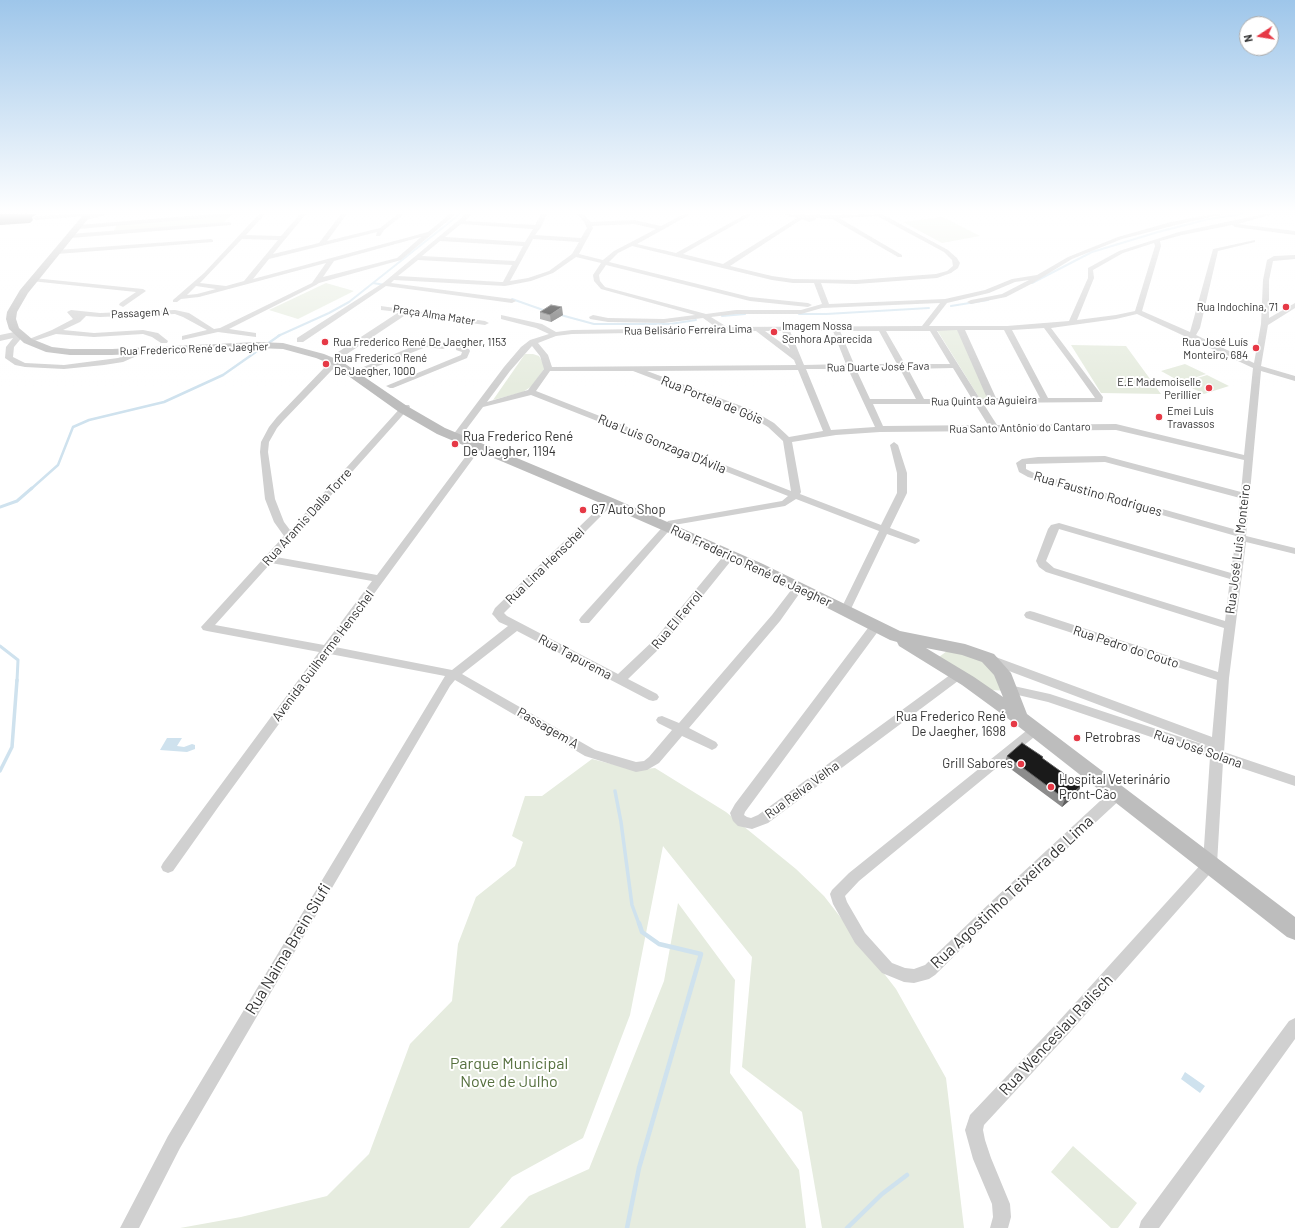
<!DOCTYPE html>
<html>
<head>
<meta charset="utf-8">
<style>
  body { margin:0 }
  #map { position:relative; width:1295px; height:1228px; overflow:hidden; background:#fff; font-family:Barlow,sans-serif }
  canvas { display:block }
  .north { position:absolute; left:1239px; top:16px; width:40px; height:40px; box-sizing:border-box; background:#fff; border:1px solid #adadad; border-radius:50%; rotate:258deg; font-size:11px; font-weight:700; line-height:16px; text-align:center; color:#333 }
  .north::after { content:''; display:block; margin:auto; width:14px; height:18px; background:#e63946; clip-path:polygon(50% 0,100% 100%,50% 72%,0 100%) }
</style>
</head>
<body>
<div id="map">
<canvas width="1295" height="1228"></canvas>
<div class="north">N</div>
</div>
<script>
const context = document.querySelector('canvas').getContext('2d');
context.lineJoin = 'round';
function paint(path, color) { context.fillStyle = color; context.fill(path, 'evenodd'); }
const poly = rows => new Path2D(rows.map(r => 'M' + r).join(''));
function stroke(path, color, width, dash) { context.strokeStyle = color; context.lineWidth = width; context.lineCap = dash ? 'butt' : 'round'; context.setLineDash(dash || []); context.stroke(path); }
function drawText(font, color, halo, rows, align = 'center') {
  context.font = font + ' Barlow,sans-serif'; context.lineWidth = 4; context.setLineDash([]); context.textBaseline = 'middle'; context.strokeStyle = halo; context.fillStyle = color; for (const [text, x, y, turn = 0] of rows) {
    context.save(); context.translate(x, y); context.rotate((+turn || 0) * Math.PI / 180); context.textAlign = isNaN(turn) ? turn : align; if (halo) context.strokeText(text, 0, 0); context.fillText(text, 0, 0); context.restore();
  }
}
paint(poly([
  [231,215,222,224,113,232,117,225],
  [943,217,980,236,942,243,903,222],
  [326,283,354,291,298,319,269,310],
  [937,330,958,330,990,399,980,399],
  [1071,345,1126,346,1161,394,1101,393],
  [525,354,533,354,539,356,544,365,544,369,532,386,523,392,493,400],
  [1185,364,1206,374,1181,382,1161,371],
  [1207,375,1229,386,1204,394,1182,383],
  [947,651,987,659,1009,691,991,690,939,657],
  [592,759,635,770,655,768,726,812,796,869,824,896,896,989,946,1078,964,1228,822,1228,802,1112,742,1067,752,957,663,846,630,1015,583,1138,512,1177,469,1228,180,1228,241,1217,327,1196,369,1154,410,1044,452,1001,458,944,476,897,515,866,523,842,512,836,525,796,542,796],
  [678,903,735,980,730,1073,799,1170,806,1228,500,1228,529,1196,589,1169,664,981],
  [1073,1146,1137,1203,1118,1228,1111,1228,1051,1172]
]), '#e6ecdf');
paint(poly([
  [167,738,182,738,177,746,184,747,192,744,195,745,195,749,187,752,160,750],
  [1185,1072,1205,1086,1200,1093,1181,1079]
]), '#cfe2ee');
stroke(poly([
  [373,283,385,285],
  [1032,283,1092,252,1158,232,1209,219,1242,214],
  [512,299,546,311],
  [951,306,988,300],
  [557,314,594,324,670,324,696,320],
  [799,314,826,314,929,308],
  [722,316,745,314],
  [278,336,329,313,349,302,460,214]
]), '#cfe2ee', 2);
stroke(poly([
  [31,489,58,465,73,427,89,420,164,402,223,375,280,335]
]), '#cfe2ee', 2.5);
stroke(poly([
  [0,507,17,501,32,488],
  [0,646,18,660,17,681]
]), '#cfe2ee', 3);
stroke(poly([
  [0,771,12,747,17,680],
  [615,791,621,822,632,905,639,924]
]), '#cfe2ee', 3.5);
stroke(poly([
  [627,1228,639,1168,701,954,659,944,642,932,639,923],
  [847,1228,882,1194,907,1175]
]), '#cfe2ee', 4.5);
paint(poly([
  [73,214,108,214,87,220,84,218,87,216,36,220,33,218,36,216,73,214],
  [214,214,234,214,231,216,78,229,75,227,78,225,214,214],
  [259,214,265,214,246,235,281,236,300,214,306,214,273,254,319,243,341,214,347,214,327,241,380,228,398,214,404,214,384,230,380,236,376,236,377,232,269,259,253,279,428,232,450,214,456,214,401,260,319,283,316,285,229,329,256,333,256,337,218,332,182,340,182,336,207,330,183,317,175,314,100,317,86,316,80,322,63,330,94,333,143,330,158,333,168,341,167,343,161,343,152,337,143,334,94,337,56,334,28,343,24,341,52,330,73,319,67,312,71,310,100,313,175,310,189,313,214,329,220,328,312,283,326,263,199,297,181,299,177,302,173,302,173,300,204,273,259,214],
  [421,237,397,258,323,277,334,261,421,237],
  [242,239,278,240,244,281,226,286,200,283,242,239],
  [196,286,216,289,197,294,187,295,196,286],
  [466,214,472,214,465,221,535,225,541,214,547,214,541,227,535,235,581,238,587,228,584,222,577,214,583,214,591,222,634,220,661,226,684,214,691,214,637,244,676,253,746,214,753,214,683,254,723,264,797,218,785,215,784,214,830,215,882,214,948,250,957,258,960,263,958,268,951,273,937,278,856,284,821,283,829,304,945,299,985,290,1012,279,1037,275,1068,257,1118,237,1171,222,1214,214,1224,214,1172,226,1122,239,1072,259,1033,283,1006,297,971,304,967,302,971,300,1002,294,1029,280,1015,282,989,293,947,303,929,326,1007,326,1069,321,1088,278,1088,268,1119,251,1179,232,1264,214,1273,214,1238,224,1295,231,1295,235,1235,227,1232,225,1182,235,1160,241,1161,246,1142,311,1190,332,1213,249,1255,240,1255,242,1218,251,1200,328,1196,335,1254,363,1261,324,1263,280,1267,260,1274,256,1295,255,1295,259,1273,261,1269,280,1269,318,1295,303,1295,308,1268,325,1261,366,1295,376,1295,381,1261,371,1246,536,1295,548,1295,554,1246,542,1229,678,1224,752,1295,776,1295,786,1223,762,1217,864,1215,868,1070,1032,984,1125,983,1130,985,1140,991,1158,1010,1204,1011,1217,1008,1228,990,1228,993,1217,992,1204,973,1159,965,1130,970,1115,1058,1022,1203,862,1210,757,1048,702,1005,692,1003,689,1005,686,1009,685,1050,694,1211,747,985,662,983,659,985,656,993,656,1212,737,1217,680,1026,618,1024,615,1026,612,1030,611,1034,612,1218,672,1224,628,1046,572,1039,567,1036,561,1048,529,1051,525,1059,523,1231,573,1236,536,1028,477,1019,472,1016,463,1022,459,1038,457,1105,456,1241,492,1244,460,1116,430,880,432,836,435,792,442,801,492,800,494,881,525,897,493,897,473,890,445,894,442,898,445,907,473,907,493,890,528,919,539,920,541,915,544,887,534,849,613,845,615,841,613,840,611,879,531,796,499,785,506,674,525,589,623,581,623,579,620,581,617,668,521,782,501,788,496,531,395,483,407,459,439,453,439,452,437,453,435,504,367,521,347,530,340,549,334,536,328,501,319,501,315,542,324,556,332,572,330,717,328,703,318,664,323,608,322,590,319,589,317,593,315,608,318,664,319,695,315,601,289,594,281,593,275,601,263,576,257,553,273,531,281,505,286,394,280,391,283,512,299,516,301,512,303,386,286,303,342,297,342,297,338,383,283,466,214],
  [877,216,944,252,952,260,953,266,947,271,936,274,856,280,793,279,772,276,730,266,802,219,809,222,815,220,816,218,832,219,898,257,902,257,902,255,839,218,877,216],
  [461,224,533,229,525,242,445,237,461,224],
  [634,224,656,229,614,251,603,260,579,254,593,228,592,226,634,224],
  [533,239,579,242,572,254,549,271,528,278,510,281,533,239],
  [440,241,523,246,515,261,422,256,440,241],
  [1154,243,1155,246,1135,311,1116,315,1077,320,1094,278,1093,270,1123,253,1154,243],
  [632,246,772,280,793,283,814,283,822,304,801,310,736,310,706,314,605,287,600,281,599,275,606,265,750,301,808,307,812,305,808,303,750,297,609,262,618,253,632,246],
  [418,260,512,265,503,282,501,282,398,276,418,260],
  [940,303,922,326,727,327,711,317,736,314,801,314,822,308,940,303],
  [1137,314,1253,368,1244,455,1116,424,997,425,983,403,1102,402,1103,397,1051,328,1116,319,1137,314],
  [1044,328,1070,363,1095,398,1048,398,1012,330,1044,328],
  [957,330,987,398,980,399,937,331,957,330],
  [965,330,1004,330,1040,398,996,398,965,330],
  [756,331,794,360,796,365,552,367,548,355,538,343,556,336,572,334,756,331],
  [765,331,782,331,790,349,765,331],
  [790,331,833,331,846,364,804,365,790,331],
  [840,331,879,331,897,364,854,364,840,331],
  [886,331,930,331,950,364,905,364,886,331],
  [532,346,540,356,544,369,528,390,487,402,510,371,532,346],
  [953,368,972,399,924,399,908,369,953,368],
  [806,369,848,369,875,427,831,430,806,369],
  [856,369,900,369,916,399,870,399,856,369],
  [798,370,823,431,789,437,774,423,752,410,647,371,798,370],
  [550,371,633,371,746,414,768,427,783,441,791,491,536,391,550,371],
  [873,404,975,404,988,425,883,426,873,404],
  [1105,462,1240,498,1237,530,1034,473,1026,469,1026,464,1105,462],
  [1059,529,1230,579,1225,621,1054,568,1046,561,1059,529],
  [229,222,231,223,231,225,70,238,67,236,70,234,229,222],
  [211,239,213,240,213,242,57,254,54,252,57,250,211,239],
  [33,278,143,289,146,291,123,307,119,305,120,303,136,292,31,281,30,280,33,278],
  [381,306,485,321,489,323,485,325,407,314,344,356,338,356,338,352,399,312,381,310,381,306],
  [17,333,23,333,24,335,14,347,13,357,25,363,64,365,118,358,144,349,148,351,123,362,104,365,64,369,25,367,15,365,5,358,6,347,17,333],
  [406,340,426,342,446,345,447,347,443,349,426,347,368,370,362,370,361,368,416,345,406,344,406,340],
  [456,346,459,346,469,349,470,351,467,358,393,388,390,388,386,386,461,355,462,352,456,350,456,346],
  [334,361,340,361,341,363,332,370,283,421,277,428,269,442,268,452,275,499,284,522,290,530,403,405,409,405,410,407,276,557,377,575,469,452,481,445,485,448,475,456,335,647,452,670,508,626,499,622,494,616,492,614,495,608,607,500,613,500,615,502,504,613,507,616,618,674,655,639,726,553,734,553,735,555,734,557,663,645,628,679,657,694,659,697,657,700,653,701,649,700,517,631,462,674,595,750,636,762,644,761,649,757,672,730,658,723,656,720,658,717,662,716,679,723,772,615,795,585,799,584,804,587,780,621,689,728,716,742,718,745,716,748,712,750,708,748,682,736,659,763,647,770,636,772,585,756,455,680,450,686,180,1148,139,1228,120,1228,168,1136,445,676,330,654,219,806,173,871,168,873,163,871,161,867,163,863,319,652,207,631,203,630,201,627,284,536,274,522,265,499,260,452,261,442,269,427,277,417,326,366,334,361],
  [271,563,372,581,324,645,215,625,271,563],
  [875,623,879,624,881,627,879,630,745,812,744,815,747,817,751,818,758,815,954,672,962,672,964,675,962,678,768,823,752,829,738,826,733,821,730,813,735,804,871,624,875,623],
  [1035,725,1039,727,1041,730,1039,733,859,881,845,896,847,902,865,933,892,963,905,968,914,969,925,965,994,899,1113,789,1118,788,1123,789,1125,793,1123,797,1004,907,935,975,929,979,914,983,904,982,882,973,855,943,833,904,830,894,832,890,849,873,1031,727,1035,725],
  [1295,1018,1295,1039,1159,1228,1139,1228,1141,1221,1289,1021,1295,1018]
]), '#d0d0d0');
paint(poly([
  [19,331,24,334,22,336,0,341,0,335,19,331]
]), '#d0d0d0');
paint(poly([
  [84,214,92,214,28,293,17,312,16,319,19,328,32,339,52,347,70,349,112,349,257,342,283,343,324,354,341,361,407,406,445,428,615,499,763,564,900,631,965,644,994,654,1011,673,1027,714,1295,917,1295,940,1287,937,1014,723,962,685,899,646,897,642,890,640,753,570,605,505,437,434,399,412,333,365,316,358,283,349,257,348,112,355,70,355,46,352,24,343,9,329,6,319,7,312,20,290,84,214],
  [926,648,962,655,982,662,994,675,1003,697,974,677,926,648]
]), '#bdbdbd');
paint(poly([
  [540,312,563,315,551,322,540,319],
  [1007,756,1043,757,1042,759,1081,786,1077,794,1062,807,1004,764]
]), '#8c8c8c');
paint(poly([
  [27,214,37,214,32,217,33,220,30,223,0,225,0,216],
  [562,307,563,315,551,322,550,315],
  [1081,786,1077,794,1062,807,1065,799]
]), '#5f5f5f');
const building = poly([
  [0,214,27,214,0,216,0,214],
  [551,305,562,307,550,315,540,312,551,305],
  [1022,743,1043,757,1042,758,1081,786,1065,799,1007,756,1022,743]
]);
paint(building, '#1a1a1a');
stroke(building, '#5f5f5f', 1);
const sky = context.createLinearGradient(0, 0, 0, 386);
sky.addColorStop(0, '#9ec6ea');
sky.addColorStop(0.55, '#fff');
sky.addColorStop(1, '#ffffff00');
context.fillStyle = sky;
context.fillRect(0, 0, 1295, 386);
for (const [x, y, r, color] of [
  [1286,307,4,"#e63946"],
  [774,332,4,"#e63946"],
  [325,342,4,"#e63946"],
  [1256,348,4,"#e63946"],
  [326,364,4,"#e63946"],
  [1209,388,4,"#e63946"],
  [1159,417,4,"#e63946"],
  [455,444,4,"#e63946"],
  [583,510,4,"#e63946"],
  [1014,724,4,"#e63946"],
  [1077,738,4,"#e63946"],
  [1021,764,4,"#e63946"],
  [1051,787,4,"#e63946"]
]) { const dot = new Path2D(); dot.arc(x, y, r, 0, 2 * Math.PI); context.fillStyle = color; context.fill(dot); stroke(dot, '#fff', 1.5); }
drawText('11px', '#333', '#fff', [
  ["Rua Indochina, 71",1278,307,"right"],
  ["Imagem Nossa",782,326],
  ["Senhora Aparecida",782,339],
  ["Rua Frederico René De Jaegher, 1153",333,342],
  ["Rua José Luís",1248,342,"right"],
  ["Monteiro, 684",1248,355,"right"],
  ["Rua Frederico René",334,358],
  ["De Jaegher, 1000",334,371],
  ["E.E Mademoiselle",1201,382,"right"],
  ["Perillier",1201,395,"right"],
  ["Emei Luis",1167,411],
  ["Travassos",1167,424]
], 'left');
drawText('11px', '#333', '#fff', [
  ["Passagem A",140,313,-3],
  ["Praça Alma Mater",434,315,9],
  ["Rua Belisário Ferreira Lima",688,330,-1],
  ["Rua Frederico René de Jaegher",194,349,-2],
  ["Rua Duarte José Fava",878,367,-1],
  ["Rua Quinta da Aguieira",984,401,-1],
  ["Rua Santo Antônio do Cantaro",1020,428,-1]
]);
drawText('13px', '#333', '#fff', [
  ["Rua Portela de Góis",712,400,22],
  ["Rua Luis Gonzaga D'Ávila",662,444,22],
  ["Rua Faustino Rodrigues",1098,494,16],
  ["Rua Aramis Dalla Torre",307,517,-48],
  ["Rua José Luis Monteiro",1238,549,-83],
  ["Rua Lina Henschel",545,566,-44],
  ["Rua Frederico René de Jaegher",751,566,25],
  ["Rua El Ferrol",677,620,-50],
  ["Rua Pedro do Couto",1126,647,18],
  ["Avenida Guilherme Henschel",323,656,-53],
  ["Rua Tapurema",575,657,28],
  ["Passagem A",548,728,30],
  ["Rua José Solana",1198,749,19],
  ["Rua Relva Velha",802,790,-36]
]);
drawText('13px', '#333', '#fff', [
  ["Rua Frederico René",463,437],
  ["De Jaegher, 1194",463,452],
  ["G7 Auto Shop",591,510],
  ["Rua Frederico René",1006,717,"right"],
  ["De Jaegher, 1698",1006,732,"right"],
  ["Petrobras",1085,738],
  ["Grill Sabores",1013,764,"right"],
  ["Hospital Veterinário",1059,780],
  ["Pront-Cão",1059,795]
], 'left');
drawText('16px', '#333', '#fff', [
  ["Rua Agostinho Teixeira de Lima",1012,892,-43],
  ["Rua Naima Brein Siufi",288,949,-59],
  ["Rua Wenceslau Ralisch",1056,1035,-47]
]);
drawText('16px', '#56703f', '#fff', [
  ["Parque Municipal",509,1064],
  ["Nove de Julho",509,1082]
]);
</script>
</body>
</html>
